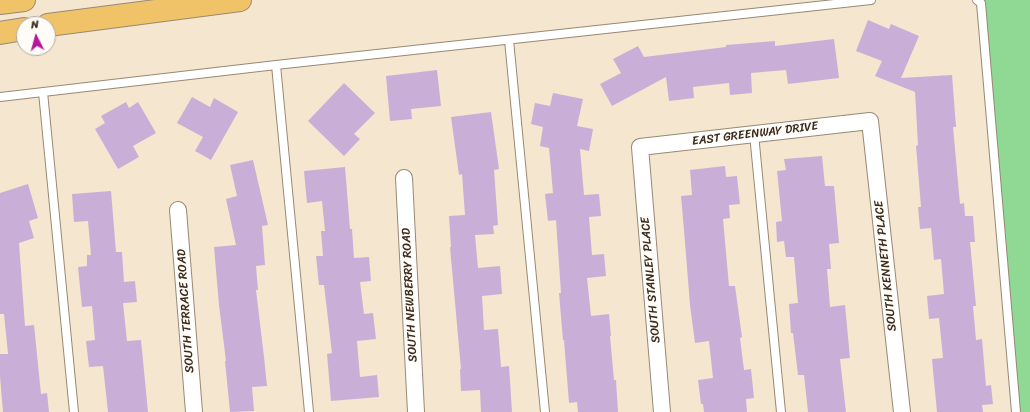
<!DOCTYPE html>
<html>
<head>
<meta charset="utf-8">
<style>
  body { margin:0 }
  #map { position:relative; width:1030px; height:412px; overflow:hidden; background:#f5e6cf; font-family:Sriracha,sans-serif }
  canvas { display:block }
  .north { position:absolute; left:16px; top:16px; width:40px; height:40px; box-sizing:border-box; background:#fdfcf7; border:1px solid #afa8a0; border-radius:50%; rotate:354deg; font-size:11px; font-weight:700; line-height:16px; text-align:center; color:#3b2a1e }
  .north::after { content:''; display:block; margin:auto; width:14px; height:18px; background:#b5179e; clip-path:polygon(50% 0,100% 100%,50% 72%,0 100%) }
</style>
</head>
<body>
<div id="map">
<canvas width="1030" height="412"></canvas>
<div class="north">N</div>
</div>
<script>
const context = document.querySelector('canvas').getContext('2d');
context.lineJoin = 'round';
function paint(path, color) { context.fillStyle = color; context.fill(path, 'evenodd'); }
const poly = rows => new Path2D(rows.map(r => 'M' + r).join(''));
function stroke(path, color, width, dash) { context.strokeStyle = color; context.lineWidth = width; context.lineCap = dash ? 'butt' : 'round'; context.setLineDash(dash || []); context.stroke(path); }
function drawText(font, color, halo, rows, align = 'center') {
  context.font = font + ' Sriracha,sans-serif'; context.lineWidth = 3.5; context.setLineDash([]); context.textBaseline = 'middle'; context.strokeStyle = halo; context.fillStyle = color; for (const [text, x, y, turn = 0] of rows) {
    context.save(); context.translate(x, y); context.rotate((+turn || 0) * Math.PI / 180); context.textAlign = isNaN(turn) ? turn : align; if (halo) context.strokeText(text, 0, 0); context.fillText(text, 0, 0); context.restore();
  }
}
paint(poly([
  [977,0,1030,0,1030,412,1016,412]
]), '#8fd995');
paint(poly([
  [868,20,889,29,891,24,919,36,901,78,952,75,956,127,953,127,960,204,964,203,965,216,973,216,975,242,970,242,976,306,973,306,976,340,982,339,986,386,991,385,993,404,982,405,983,412,937,412,934,381,932,359,943,358,939,318,929,319,927,296,944,294,941,259,934,260,931,228,920,229,918,207,921,207,916,146,918,145,915,92,875,76,882,61,856,51],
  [834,39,839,78,788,84,786,70,751,73,752,93,730,95,729,83,693,87,694,98,669,101,666,77,612,106,600,84,621,73,613,59,638,46,644,57,726,47,726,45,775,41,775,46],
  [437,70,441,106,411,109,412,119,390,121,386,76],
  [344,83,375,113,354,134,360,139,344,156,308,121],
  [553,93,583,99,577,126,593,129,589,151,580,149,584,195,599,194,601,216,589,217,592,255,604,254,606,276,587,278,591,316,609,314,611,336,610,336,614,380,616,380,618,412,578,412,577,402,569,403,564,340,563,340,559,293,561,293,556,220,548,221,545,194,553,193,549,148,540,146,543,127,531,124,535,103,550,106],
  [192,97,210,107,214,98,238,112,211,160,195,151,203,137,177,123],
  [126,102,129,108,138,102,156,133,133,146,139,157,118,169,95,129,105,123,101,116],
  [491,112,499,169,494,170,498,225,493,226,494,234,475,235,478,268,500,266,502,294,482,296,484,330,498,329,501,367,509,366,512,412,481,412,480,390,461,391,460,369,461,369,450,247,451,247,449,216,465,215,462,174,459,175,451,117],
  [822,156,825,186,834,186,839,243,829,244,831,269,827,269,830,307,845,305,850,358,840,359,846,412,808,412,804,375,798,375,793,333,791,333,789,304,798,303,794,257,786,257,784,241,777,242,776,222,782,221,777,171,786,170,784,159],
  [253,160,268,225,262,226,265,265,256,266,258,290,256,290,264,357,267,386,252,387,254,411,230,412,225,361,226,361,219,305,214,247,236,245,226,199,237,196,230,165],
  [725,166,726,177,737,176,740,204,729,205,730,218,723,219,729,286,735,286,742,337,740,338,744,370,751,369,754,398,746,399,747,412,704,412,703,404,701,404,698,380,713,378,709,341,695,343,690,305,684,230,681,196,692,195,690,170],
  [345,167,350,229,352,229,354,258,369,257,371,281,360,282,364,314,373,313,376,339,357,341,360,377,377,375,379,397,331,401,327,354,332,353,324,285,319,285,316,256,323,256,321,231,325,231,322,201,307,203,304,171],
  [28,184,38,218,29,221,34,238,19,243,25,326,34,325,41,394,47,393,49,412,3,412,0,376,0,354,8,354,4,314,0,314,0,193],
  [111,191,116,252,122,252,124,282,135,281,137,302,123,303,127,341,141,340,148,412,108,412,103,366,89,367,86,341,95,340,92,306,82,307,78,267,87,266,87,255,91,255,88,221,74,222,72,194]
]), '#c9afd7');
const lane = poly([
  [977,0,981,3,1016,412],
  [509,40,545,412],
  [276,65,309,412],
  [43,92,74,412],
  [0,97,276,65,871,0],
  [754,134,781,412]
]);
const street = poly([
  [404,178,416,412],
  [178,210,194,412],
  [662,412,640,147,870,121,902,412]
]);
const highway = poly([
  [0,3,24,0],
  [48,25,240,0],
  [0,33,24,29]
]);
stroke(lane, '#988876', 10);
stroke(street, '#988876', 18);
stroke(highway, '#988876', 24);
stroke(lane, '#fff', 8);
stroke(street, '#fff', 16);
stroke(highway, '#f1c369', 22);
drawText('12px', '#3b2a1e', '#fdfcf7', [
  ["EAST GREENWAY DRIVE",755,134,-7],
  ["SOUTH KENNETH PLACE",886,266,-96],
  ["SOUTH STANLEY PLACE",651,280,-95],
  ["SOUTH NEWBERRY ROAD",410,295,-93],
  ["SOUTH TERRACE ROAD",186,311,-94]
]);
</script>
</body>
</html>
